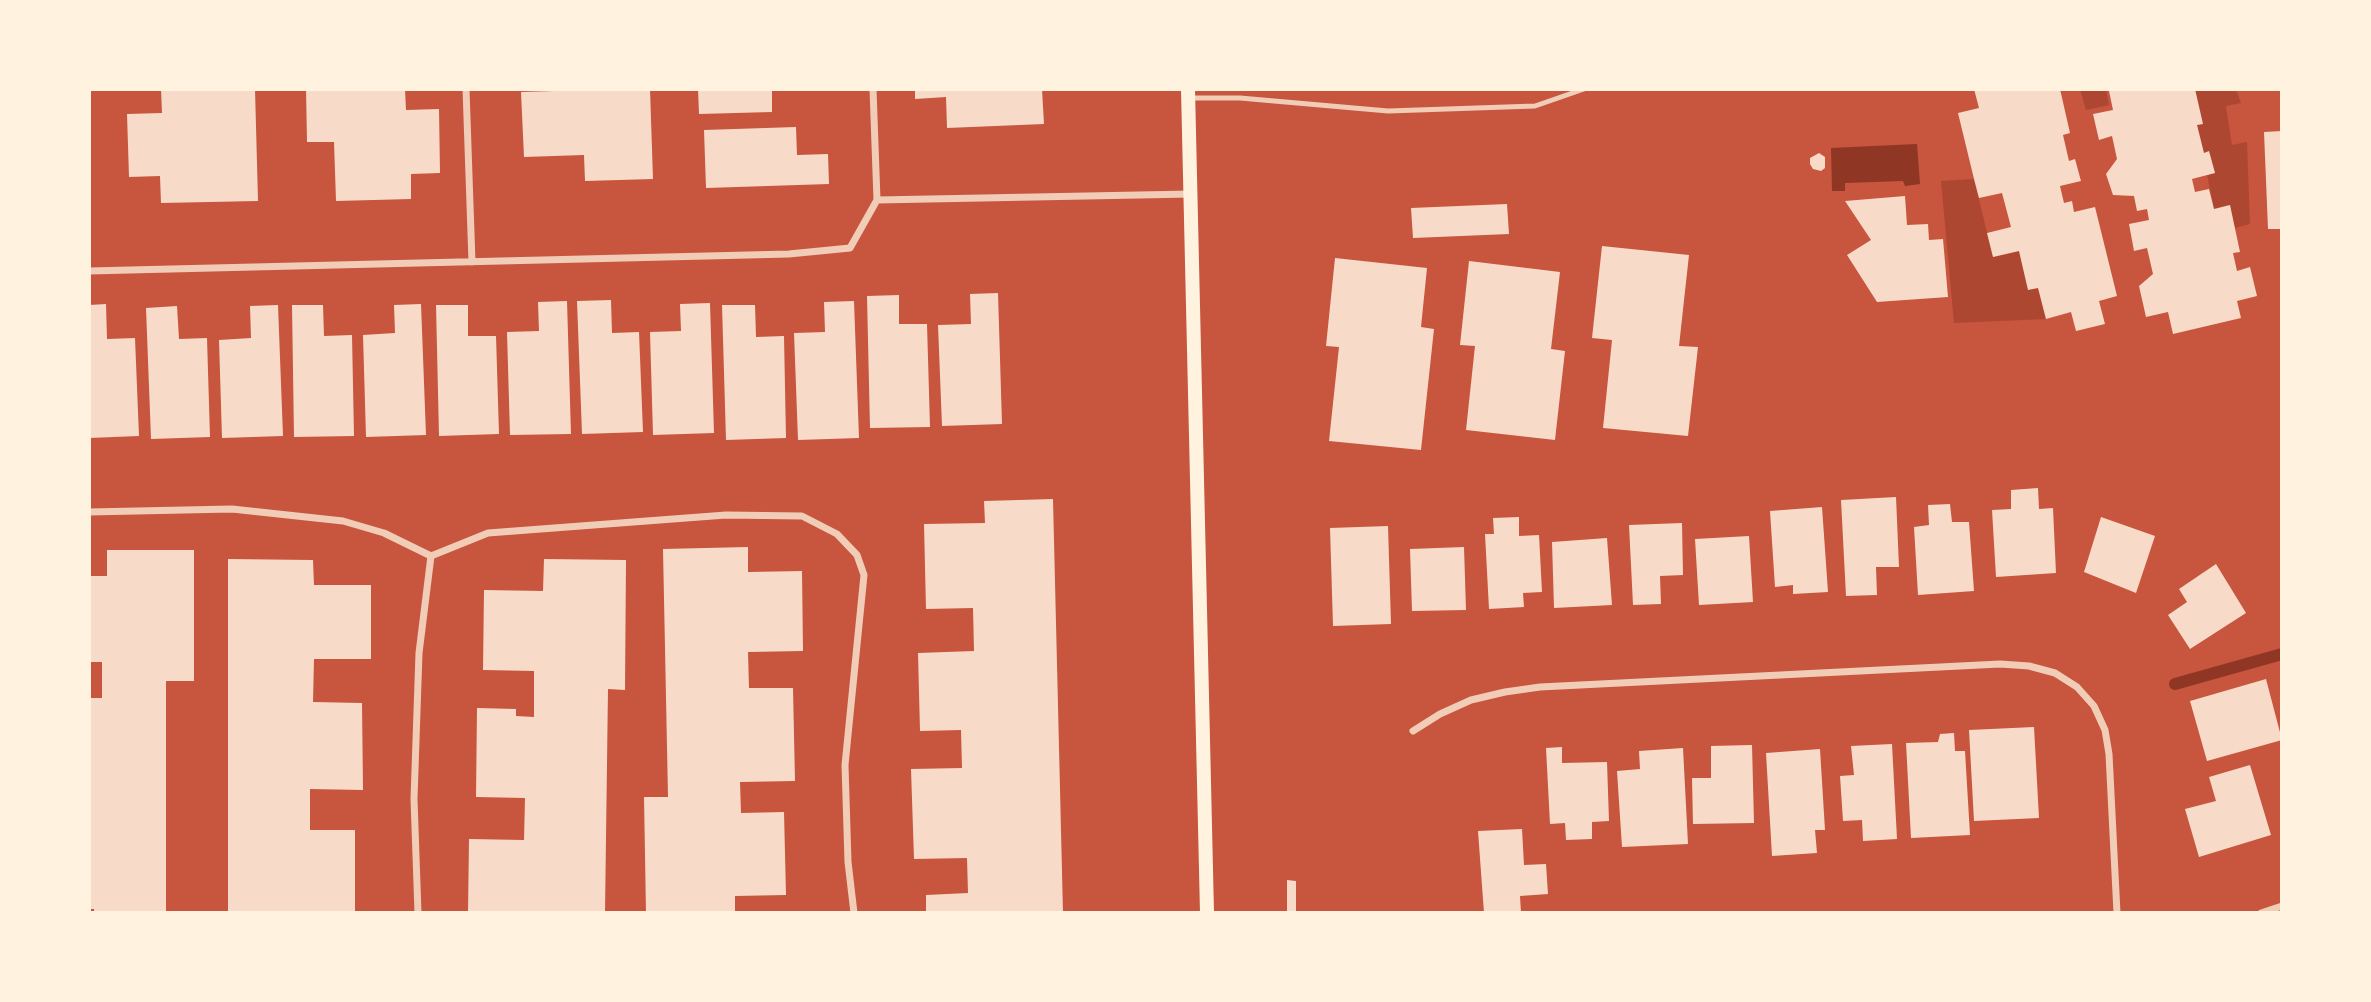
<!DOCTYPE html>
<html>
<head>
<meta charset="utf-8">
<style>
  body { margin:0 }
  #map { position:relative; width:2371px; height:1002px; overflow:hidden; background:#c8553d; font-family:"Times New Roman",serif }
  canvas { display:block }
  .frame { position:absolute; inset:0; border:91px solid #fff3e0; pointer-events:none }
</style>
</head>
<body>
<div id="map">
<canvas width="2371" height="1002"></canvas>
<div class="frame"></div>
</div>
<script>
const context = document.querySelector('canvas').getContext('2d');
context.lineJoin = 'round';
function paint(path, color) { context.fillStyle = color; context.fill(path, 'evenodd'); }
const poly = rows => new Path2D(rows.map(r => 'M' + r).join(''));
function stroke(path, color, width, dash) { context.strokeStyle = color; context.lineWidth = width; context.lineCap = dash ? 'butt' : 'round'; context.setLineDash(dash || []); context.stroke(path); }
paint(poly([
  [2080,89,2110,89,2106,90,2109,105,2086,110],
  [2195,89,2236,89,2241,103,2226,106,2232,145,2247,142,2250,224,2235,228,2229,205,2214,209,2207,175,2215,173,2209,152,2203,153,2197,125,2202,124],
  [1974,179,1993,257,2019,251,2028,289,2038,288,2046,319,1954,323,1941,181]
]), '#ae4732');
paint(poly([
  [1917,144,1920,184,1905,186,1903,181,1845,183,1845,191,1832,191,1831,148]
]), '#8f3625');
stroke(poly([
  [2175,684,2282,654]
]), '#8f3625', 12);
paint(poly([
  [161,89,255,89,258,201,161,203,160,176,129,177,127,114,162,113],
  [306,89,405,89,406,110,439,109,440,173,411,174,411,199,336,201,334,142,307,142],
  [554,89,650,89,653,179,585,181,584,155,524,157,521,92,554,91],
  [698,89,772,89,772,112,699,114],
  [915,89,1042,89,1044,124,947,128,946,97,915,99],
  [1974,89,2060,89,2070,133,2063,135,2069,161,2075,159,2081,181,2060,186,2064,203,2072,201,2074,212,2095,207,2117,296,2099,301,2105,324,2076,331,2071,312,2046,319,2038,288,2028,290,2019,251,1993,257,1987,233,2011,227,2002,193,1979,198,1974,179,1958,113,1979,108],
  [2118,89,2195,89,2203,124,2197,125,2204,153,2209,151,2215,173,2192,179,2195,192,2209,189,2214,209,2230,205,2240,252,2233,253,2237,271,2250,267,2257,296,2237,301,2241,318,2173,334,2168,312,2146,317,2139,286,2153,274,2147,248,2134,251,2129,224,2149,220,2147,209,2137,211,2134,196,2113,195,2106,174,2117,159,2112,136,2099,140,2093,114,2113,110,2109,91],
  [796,127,797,155,828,154,829,184,706,188,704,130],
  [2282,131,2282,229,2268,229,2264,132],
  [1819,153,1825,157,1825,168,1821,171,1813,169,1810,164,1810,158],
  [1905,196,1907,225,1928,224,1929,240,1943,239,1948,297,1877,302,1847,255,1871,240,1845,201],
  [1507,204,1509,234,1413,238,1411,208],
  [1602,246,1689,255,1679,346,1698,347,1688,436,1603,428,1612,340,1592,338],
  [1335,258,1427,268,1421,327,1434,329,1421,450,1329,441,1339,347,1326,346],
  [1469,261,1560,272,1551,349,1565,351,1555,440,1466,430,1475,346,1460,345],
  [998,293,1002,424,942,426,938,325,971,324,970,294],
  [899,295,899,324,927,324,930,427,870,428,867,296],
  [611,300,612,333,639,332,643,432,582,434,577,301],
  [567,301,571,434,510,435,507,332,539,331,538,302],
  [854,301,859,438,798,440,794,333,825,332,824,302],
  [710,303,714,433,653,435,650,332,681,331,680,304],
  [106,304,107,339,135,338,139,436,89,438,89,305],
  [421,304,426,435,366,437,363,335,395,333,394,305],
  [278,305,283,436,222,438,219,340,251,338,250,306],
  [292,305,323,305,324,336,352,335,354,436,294,437],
  [436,305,468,305,468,336,496,336,499,434,439,436],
  [722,305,755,305,756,337,784,336,786,438,726,440],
  [177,306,179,339,207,338,210,437,151,439,146,308],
  [2038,488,2039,509,2053,508,2056,573,1996,577,1992,510,2011,509,2011,490],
  [1896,497,1899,567,1876,567,1877,595,1846,596,1841,500],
  [1053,499,1063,913,926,913,926,895,968,893,967,858,914,859,911,769,962,768,961,730,920,731,918,653,974,651,973,608,926,609,924,524,985,523,984,501],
  [1950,504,1952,522,1969,522,1974,591,1918,595,1914,527,1929,525,1928,505],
  [1822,507,1828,592,1793,594,1793,585,1775,587,1770,511],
  [1519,517,1519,536,1539,535,1542,592,1523,593,1524,607,1489,609,1485,534,1494,534,1493,518],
  [2101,517,2155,536,2136,593,2084,572],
  [1682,523,1683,575,1660,576,1661,604,1633,605,1629,525],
  [1388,526,1391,624,1333,626,1330,528],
  [1749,536,1753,602,1699,605,1695,539],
  [1607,538,1612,605,1554,608,1552,542],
  [748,547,748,572,802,571,803,651,748,652,749,688,793,688,795,781,740,782,741,813,784,812,786,895,735,896,735,913,646,913,644,797,668,797,663,549],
  [1464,547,1466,610,1412,611,1410,549],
  [107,550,194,550,194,681,166,681,166,913,94,913,94,909,89,909,89,698,102,698,102,662,89,662,89,576,107,576],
  [228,559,313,560,314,585,371,585,371,659,314,659,313,702,362,703,363,790,310,789,310,830,355,830,355,913,228,913],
  [544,559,626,560,625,690,608,689,605,913,468,913,469,839,524,840,525,798,476,797,477,708,516,709,516,716,534,717,534,671,483,670,484,590,543,591],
  [2216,564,2246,613,2190,649,2168,615,2187,602,2179,589],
  [2266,679,2282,740,2207,761,2190,701],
  [2034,727,2039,818,1974,821,1969,730],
  [1954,733,1955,751,1965,751,1970,835,1911,838,1906,743,1938,742,1940,734],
  [1892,744,1897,839,1863,841,1862,820,1843,821,1840,776,1854,775,1851,746],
  [1752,745,1754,823,1693,824,1692,778,1711,778,1711,746],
  [1562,747,1562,763,1607,762,1609,821,1592,822,1592,839,1566,840,1565,823,1550,824,1546,748],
  [1683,748,1688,844,1622,847,1617,771,1640,769,1639,751],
  [1820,749,1825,830,1815,830,1817,853,1772,856,1766,753],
  [2250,765,2271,835,2199,857,2185,809,2216,801,2209,777],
  [1522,829,1524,865,1546,864,1548,894,1520,896,1521,913,1484,913,1478,831],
  [1287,880,1296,881,1296,912,1287,912]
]), '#f7dbc8');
stroke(poly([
  [1191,98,1240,98,1388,111,1535,106,1584,89]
]), '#f1ccb7', 5);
stroke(poly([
  [466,89,472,262],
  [873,89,877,200],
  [877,200,1191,194],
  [89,271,789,254,850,248,877,200],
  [89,512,232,509,343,521,384,533,431,556],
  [431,556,488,533,726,515,802,516,837,534,857,555,864,575,845,765,848,862,854,913],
  [1413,731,1440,714,1471,700,1505,692,1540,687,2000,664,2029,666,2055,673,2077,687,2094,706,2105,730,2109,754,2117,913],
  [418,913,414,799,419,653,431,556],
  [2261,913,2282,906]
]), '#f1ccb7', 7);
stroke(poly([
  [1188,89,1207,913]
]), '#fff3e0', 14);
</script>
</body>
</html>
